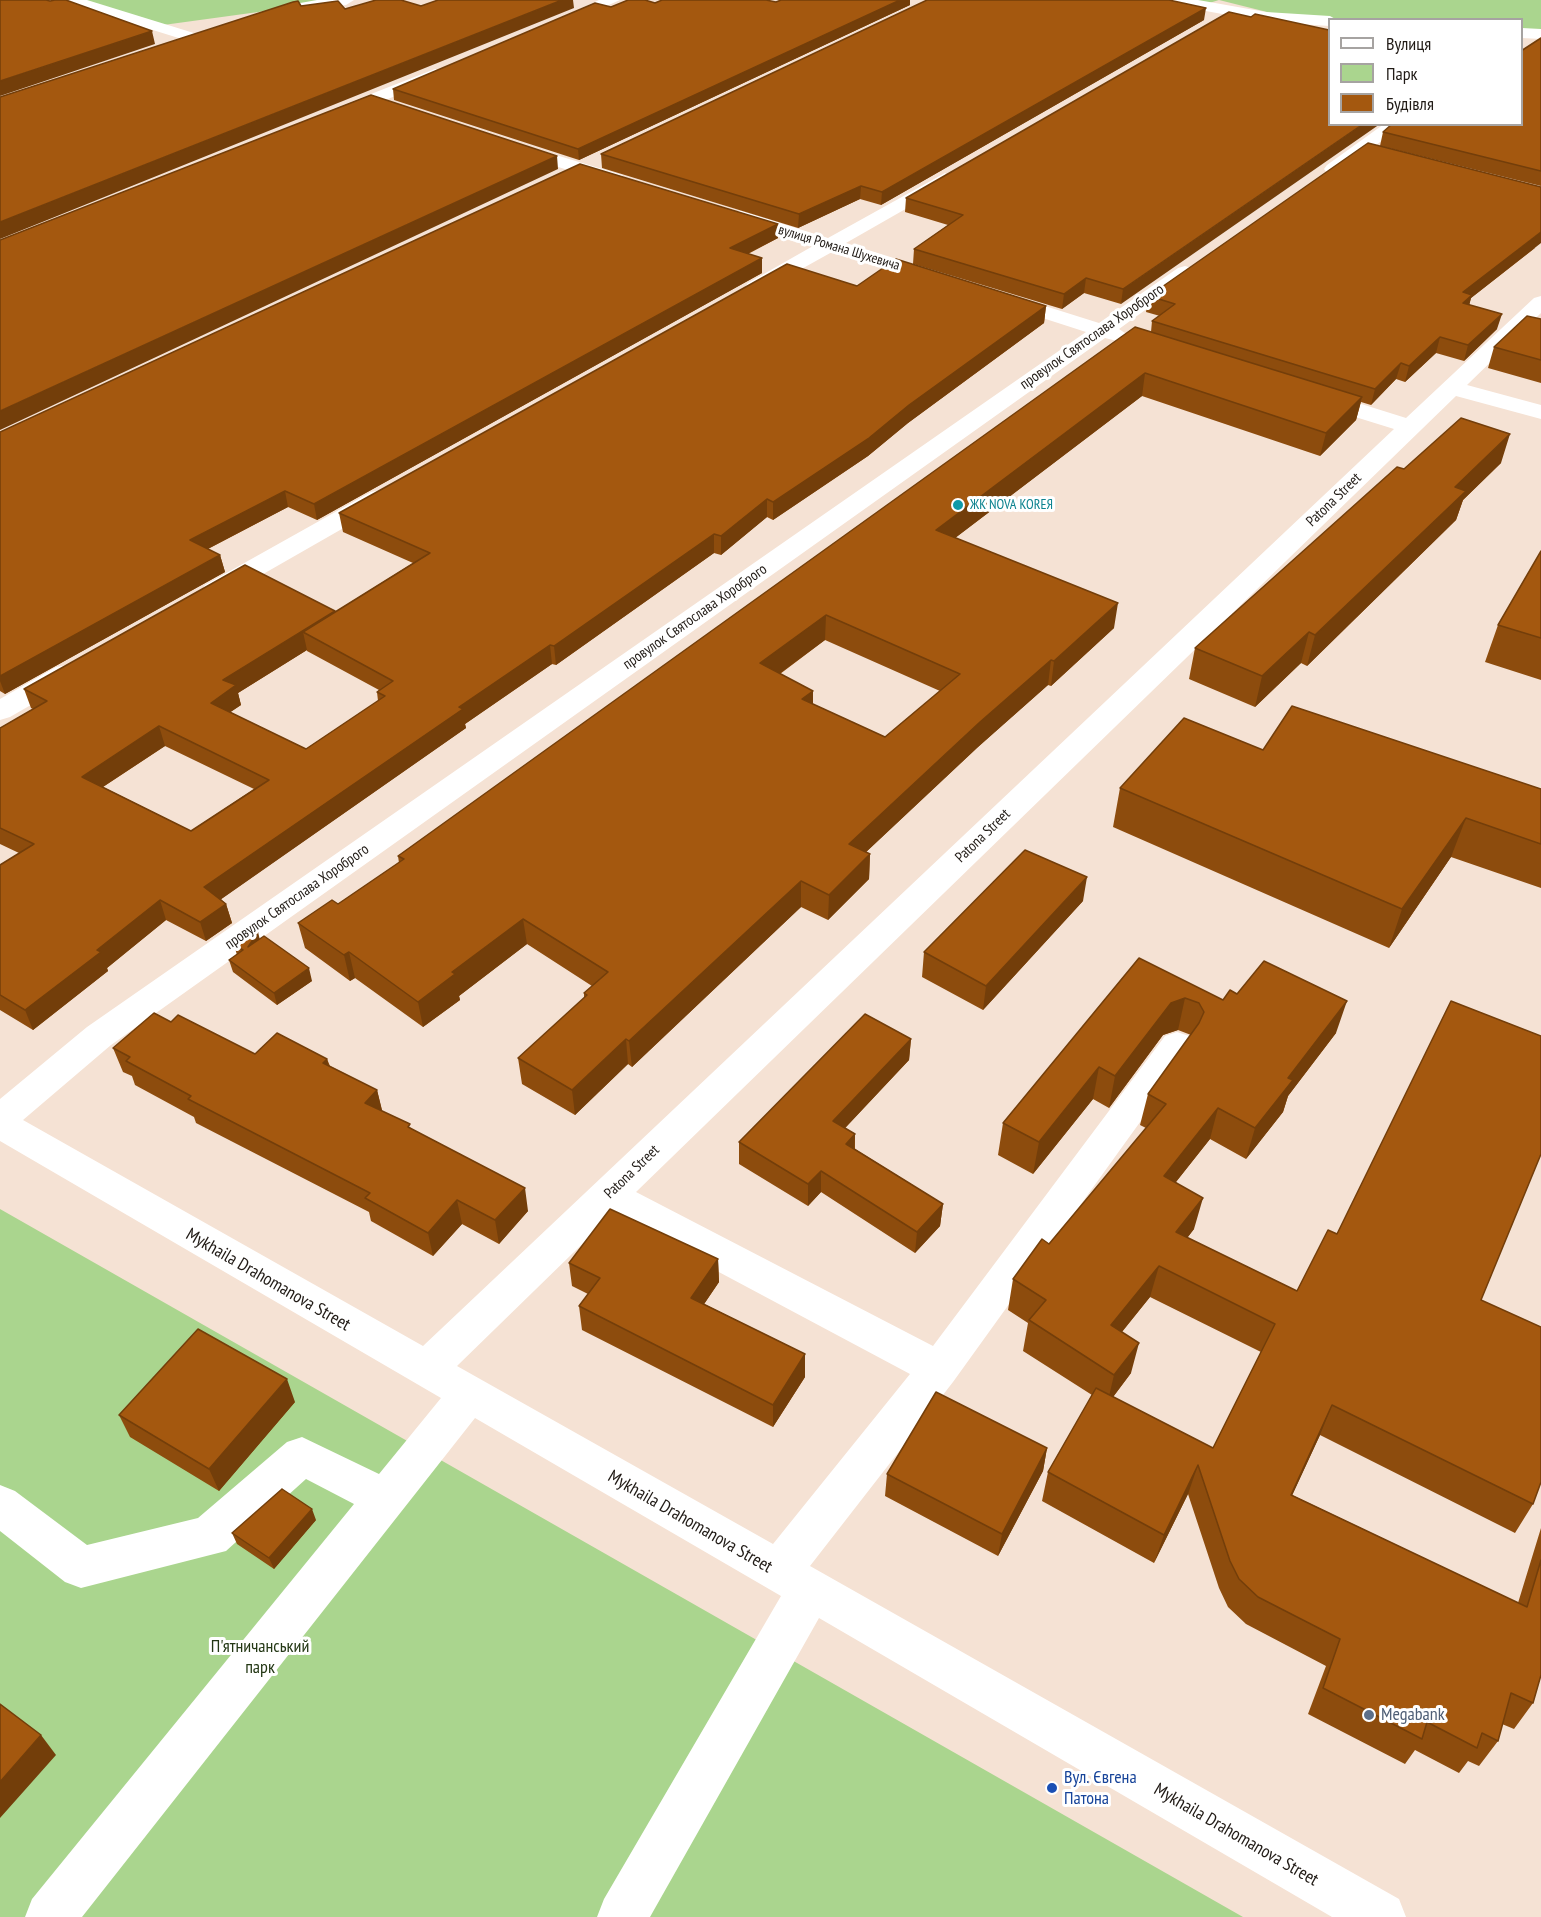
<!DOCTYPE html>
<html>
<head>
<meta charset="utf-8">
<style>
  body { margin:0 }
  #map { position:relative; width:1541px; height:1917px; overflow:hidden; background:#f5e2d4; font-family:"PT Sans Narrow",sans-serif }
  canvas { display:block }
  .legend { position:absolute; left:1328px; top:18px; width:195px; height:108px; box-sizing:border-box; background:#fff; border:2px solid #a6a3a1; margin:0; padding:8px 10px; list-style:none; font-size:18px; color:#201a15 }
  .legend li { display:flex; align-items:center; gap:12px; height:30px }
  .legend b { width:30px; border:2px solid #a6a3a1 }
</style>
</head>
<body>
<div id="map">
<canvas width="1541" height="1917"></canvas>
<ul class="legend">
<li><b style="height:8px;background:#fff"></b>Вулиця</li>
<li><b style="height:16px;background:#aad58e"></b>Парк</li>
<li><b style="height:16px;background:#a4580f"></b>Будівля</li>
</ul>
</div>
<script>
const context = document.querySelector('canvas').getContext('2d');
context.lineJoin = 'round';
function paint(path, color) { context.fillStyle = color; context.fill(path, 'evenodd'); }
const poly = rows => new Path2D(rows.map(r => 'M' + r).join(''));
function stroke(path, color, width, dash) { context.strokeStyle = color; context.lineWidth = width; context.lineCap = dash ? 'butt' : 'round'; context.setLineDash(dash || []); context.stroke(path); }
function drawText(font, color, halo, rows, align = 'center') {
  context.font = font + ' "PT Sans Narrow",sans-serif'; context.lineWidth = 6; context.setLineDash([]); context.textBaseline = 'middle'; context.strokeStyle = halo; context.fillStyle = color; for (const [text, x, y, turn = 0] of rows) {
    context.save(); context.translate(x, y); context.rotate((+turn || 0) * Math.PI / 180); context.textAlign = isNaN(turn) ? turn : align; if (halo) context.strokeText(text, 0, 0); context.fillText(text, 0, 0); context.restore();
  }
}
paint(poly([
  [71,0,346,0,156,26],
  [1183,0,1541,0,1541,34,1522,33,1522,20,1329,20,1283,16,1219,0,1206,4],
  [0,1209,1243,1917,0,1917]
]), '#aad58e');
paint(poly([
  [63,0,87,0,197,34,199,37,197,40,185,40,66,3,63,0],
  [317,0,354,0,346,5,294,13,286,8,289,5,317,0],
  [599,0,620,0,566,24,556,24,553,21,599,0],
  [1165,0,1198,0,1266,12,1330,16,1337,20,1330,20,1330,26,1266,22,1173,5,1165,0],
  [1522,28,1541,29,1541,39,1522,38,1522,28],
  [435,69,441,71,443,74,441,77,342,118,336,119,327,114,330,110,435,69],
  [1384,124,1404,124,1339,173,1327,173,1324,169,1327,165,1384,124],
  [513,142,622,175,625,179,616,185,507,151,504,147,513,142],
  [945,173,954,179,951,183,846,243,941,273,944,277,941,281,927,281,832,252,762,291,748,291,745,287,748,283,813,246,727,219,724,215,727,211,741,211,828,238,945,173],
  [1185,266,1192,268,1195,272,1192,276,1119,329,1128,335,1125,340,1117,341,1105,338,111,1045,23,1120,423,1346,1394,429,1307,402,1304,397,1307,392,1323,392,1406,418,1534,298,1541,296,1541,313,1467,385,1541,405,1541,419,1456,396,636,1192,933,1346,1165,1036,1177,1032,1189,1036,1194,1045,1189,1054,953,1382,810,1566,1399,1899,1406,1917,1332,1917,819,1618,650,1917,597,1917,604,1899,781,1596,475,1418,82,1917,25,1917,32,1899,354,1504,306,1479,226,1551,81,1588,65,1582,0,1531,0,1485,15,1491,87,1545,198,1518,287,1442,302,1437,379,1474,441,1398,0,1141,0,1099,87,1027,1086,332,996,303,993,299,996,295,1010,295,1099,323,1178,268,1185,266],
  [612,1215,910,1374,773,1544,457,1366,612,1215],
  [380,490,389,492,392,497,389,502,223,597,214,599,205,597,201,591,205,585,371,492,380,490],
  [66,665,76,667,80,673,76,679,10,717,0,720,0,699,56,667,66,665]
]), '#fff');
paint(poly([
  [781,0,910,0,910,5,579,160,394,100,393,89,611,7,655,3,776,2],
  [1251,17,1121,304,1084,293,1062,309,913,264,914,249,948,225,905,212,906,198],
  [1204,20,881,205,860,199,798,228,602,168,601,154],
  [1541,38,1541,186,1380,146,1383,132,1521,124],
  [778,224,778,238,748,254,762,273,317,520,288,507,208,549,220,555,225,572,5,694,0,691,0,432],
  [1535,248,1471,298,1469,305,1497,329,1464,361,1436,353,1405,382,1396,379,1371,405,1361,402,1356,420,1320,456,1142,396,955,538,1114,628,1051,686,1048,685,978,747,866,852,870,854,869,879,828,920,801,907,632,1067,628,1064,575,1115,522,1084,518,1058,584,998,584,993,592,986,527,944,459,996,460,1000,423,1027,355,978,350,981,305,948,298,923,338,904,399,863,398,856,1151,332,1152,321,1160,316,1146,312,1149,296],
  [825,640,940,691,885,737,813,704,813,691,780,674],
  [857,286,1046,306,1044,323,908,423,868,456,773,520,767,517,721,555,714,553,556,665,552,664,465,724,466,728,221,899,226,904,232,923,206,941,166,920,107,968,108,971,33,1030,0,1010,0,865,19,853,0,844,0,728,33,709,31,708,24,689,335,612,413,563,343,532,339,513],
  [307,650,307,651,379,690,377,692,378,701,306,749,230,712,241,705,238,693],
  [165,746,254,789,191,831,103,787],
  [1541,319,1541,383,1488,368,1494,347],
  [1501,463,1463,500,1456,520,1307,666,1301,663,1255,707,1189,679,1195,648,1404,469],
  [1541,551,1541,680,1485,662,1498,625],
  [1263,750,1541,789,1541,888,1451,857,1389,948,1113,827,1120,788],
  [1083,901,983,1010,922,977,924,952],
  [234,945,312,981,277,1005,233,972,229,960,237,955],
  [1139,958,1223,1000,1237,994,1336,1033,1288,1096,1283,1112,1246,1159,1210,1139,1176,1182,1194,1229,1187,1238,1297,1291,1481,1300,1533,1504,1515,1533,1320,1435,1292,1495,1518,1603,1541,1528,1541,1675,1533,1703,1514,1729,1502,1724,1498,1741,1479,1766,1468,1761,1459,1773,1415,1750,1405,1764,1308,1714,1326,1666,1246,1624,1228,1607,1219,1588,1188,1494,1154,1563,1042,1501,1048,1472,1092,1395,1023,1351,1028,1323,1008,1310,1013,1279,1049,1244,1146,1128,1140,1125,1148,1094,1191,1035,1178,1030,1163,1035,1109,1108,1093,1099,1033,1174,998,1155,1003,1123],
  [1150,1297,1261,1352,1213,1448,1113,1397,1131,1373,1122,1332],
  [171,1022,255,1054,327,1059,330,1066,377,1090,382,1111,411,1128,528,1211,499,1244,462,1224,433,1256,371,1221,369,1212,196,1123,194,1117,135,1085,132,1076,123,1072,113,1048],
  [911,1039,909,1060,845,1128,855,1134,855,1149,943,1204,940,1226,915,1253,821,1192,808,1206,739,1164,739,1142],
  [718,1259,719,1282,704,1304,805,1354,805,1377,773,1427,582,1330,579,1306,588,1294,572,1286,569,1263],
  [295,1402,219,1491,130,1437,119,1415],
  [1047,1448,1043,1471,998,1556,885,1496,887,1474],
  [316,1520,274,1569,237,1544,232,1533]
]), '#8d4c0d');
paint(poly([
  [562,0,573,0,574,8,0,239,0,222],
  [900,0,910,0,910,5,579,160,578,149],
  [1206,8,1204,20,881,205,882,192],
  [152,31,155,44,0,96,0,81],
  [1363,124,1380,124,1121,304,1123,289],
  [557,156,558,169,0,430,0,411],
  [861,186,860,199,798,228,799,214],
  [778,224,778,238,731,262,730,248],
  [1541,232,1541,243,1471,298,1468,310,1458,319,1463,292],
  [762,258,762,273,317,520,314,504],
  [1086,278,1084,293,1062,309,1064,294],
  [1046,306,1044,323,908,423,868,456,773,520,773,502,909,405],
  [1502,314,1497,329,1464,361,1468,345],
  [1440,337,1436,353,1405,382,1409,366],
  [1401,363,1396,379,1371,405,1375,389],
  [1145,373,1142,396,934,554,936,530],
  [1362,397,1356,420,1320,456,1326,433],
  [1510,434,1501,463,1463,500,1456,520,1307,666,1315,635,1455,487],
  [285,491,288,507,194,556,190,540],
  [767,499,767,517,721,555,721,536],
  [714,534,714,553,556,665,554,646],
  [220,555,225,572,5,694,0,681,0,676],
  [1118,603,1114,628,1051,686,1054,661],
  [335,611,339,630,303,632,307,650,238,693,241,705,216,722,211,703,223,680],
  [826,615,825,640,760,688,760,663],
  [1309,632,1301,663,1255,707,1262,676],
  [550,645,552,664,465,724,466,728,210,907,204,887,459,707],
  [1051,660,1048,685,978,747,848,869,849,844,980,722],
  [813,691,813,716,802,699],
  [159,726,165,746,89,796,82,777],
  [1466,818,1451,857,1389,948,1402,909],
  [870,854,869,879,828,920,829,895],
  [1087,877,1083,901,983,1010,986,986],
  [801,881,801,907,632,1067,629,1041],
  [160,900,166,920,107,968,108,971,33,1030,25,1010,97,950],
  [226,904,232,923,206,941,200,922],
  [523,919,527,944,459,996,460,1000,423,1027,418,1002,452,972],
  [258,932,261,944,248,947],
  [349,952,355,978,350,981,344,955],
  [309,968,312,981,277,1005,274,993],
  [1185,998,1178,1030,1163,1035,1109,1108,1115,1076,1171,1003],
  [1347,1001,1336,1033,1288,1096,1283,1112,1246,1159,1255,1128,1288,1078],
  [626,1039,628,1064,575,1115,572,1090],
  [911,1039,909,1060,832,1142,833,1121],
  [327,1059,334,1083,323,1063],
  [1099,1067,1093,1099,1033,1174,1039,1142],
  [377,1090,383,1114,365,1103],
  [1218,1108,1210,1139,1156,1207,1164,1176],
  [855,1134,854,1155,846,1144],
  [821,1171,821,1192,808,1206,808,1184],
  [525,1188,528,1211,499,1244,495,1220],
  [1203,1198,1194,1229,1168,1263,1176,1232],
  [457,1200,462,1224,433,1256,428,1233],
  [943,1204,940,1226,915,1253,917,1232],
  [718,1259,719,1282,692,1322,691,1298],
  [1159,1266,1150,1297,1103,1355,1111,1325],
  [1139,1343,1131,1373,1107,1405,1114,1375],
  [805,1354,805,1377,773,1427,773,1405],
  [287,1379,295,1402,219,1491,209,1469],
  [1332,1405,1320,1435,1279,1524,1291,1495],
  [1047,1448,1043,1471,998,1556,1002,1534],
  [1198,1465,1188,1494,1154,1563,1164,1535],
  [312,1509,316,1520,274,1569,269,1558],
  [41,1735,56,1755,0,1818,0,1782]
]), '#733e0a');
const building = poly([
  [0,0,46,0,50,1,55,0,66,0,152,31,0,81,0,0],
  [376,0,401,0,421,6,438,0,562,0,0,222,0,97,293,2,298,1,301,6,338,1,345,9,376,0],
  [628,0,645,0,655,3,662,0,766,0,776,2,781,0,900,0,578,149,393,89,595,3,611,7,628,0],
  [927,0,1169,0,1206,8,882,192,861,186,799,214,601,154,927,0],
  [1229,12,1251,17,1255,14,1329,30,1329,124,1363,124,1123,289,1086,278,1064,294,914,249,963,215,906,198,1229,12],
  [1541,38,1541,171,1383,132,1392,124,1521,124,1521,51,1541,38],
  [371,95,557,156,0,411,0,240,371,95],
  [1368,143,1541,187,1541,232,1463,292,1472,295,1463,303,1502,314,1468,345,1440,337,1409,366,1401,363,1375,389,1152,321,1175,304,1149,296,1368,143],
  [580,164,778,224,730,248,762,258,314,504,285,491,190,540,220,555,0,676,0,432,580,164],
  [896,259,1046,306,909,405,869,438,773,502,767,499,721,536,714,534,554,646,550,645,459,707,463,709,204,887,226,904,200,922,160,900,97,950,101,952,25,1010,0,995,0,865,34,844,0,828,0,728,47,701,24,689,245,565,335,611,223,680,236,685,211,703,306,749,385,696,377,692,393,681,303,632,430,553,339,513,787,264,857,286,896,259],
  [159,726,269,780,191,831,82,777,159,726],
  [1527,316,1541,319,1541,360,1494,347,1527,316],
  [1135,327,1362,397,1326,433,1145,373,936,530,1118,603,1054,661,1051,660,980,722,849,844,870,854,829,895,801,881,629,1041,626,1039,572,1090,518,1058,587,995,584,993,608,972,523,919,452,972,455,974,418,1002,349,952,344,955,298,923,332,900,338,904,404,859,398,856,1135,327],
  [826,615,960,674,885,737,802,699,813,691,760,663,826,615],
  [1461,418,1510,434,1455,487,1466,491,1315,635,1309,632,1262,676,1195,648,1397,467,1404,469,1461,418],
  [1541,551,1541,638,1498,625,1541,551],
  [1292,706,1541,789,1541,844,1466,818,1402,909,1120,788,1184,718,1263,750,1292,706],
  [1025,850,1087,877,986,986,924,952,1025,850],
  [256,930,258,932,248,947,264,936,309,968,274,993,229,960,243,950,234,945,256,930],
  [1139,958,1223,1000,1230,990,1237,994,1264,961,1347,1001,1288,1078,1293,1080,1255,1128,1218,1108,1164,1176,1203,1198,1176,1232,1297,1291,1328,1230,1337,1234,1451,1001,1541,1036,1541,1154,1481,1300,1541,1327,1541,1482,1533,1504,1332,1405,1291,1495,1527,1607,1541,1560,1541,1675,1533,1703,1511,1693,1498,1741,1482,1733,1477,1748,1427,1722,1422,1739,1323,1688,1340,1639,1258,1597,1239,1579,1230,1561,1198,1465,1164,1535,1048,1472,1096,1388,1213,1448,1275,1324,1159,1266,1111,1325,1139,1343,1114,1375,1029,1320,1046,1300,1013,1279,1042,1239,1049,1244,1166,1104,1148,1094,1199,1023,1204,1012,1199,1003,1185,998,1171,1003,1115,1076,1099,1067,1039,1142,1003,1123,1139,958],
  [154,1013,171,1022,178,1015,255,1054,277,1033,327,1059,323,1063,377,1090,365,1103,410,1124,408,1127,525,1188,495,1220,457,1200,428,1233,365,1198,370,1193,188,1099,191,1096,126,1061,130,1057,113,1048,154,1013],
  [865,1014,911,1039,833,1121,855,1134,846,1144,943,1204,917,1232,821,1171,808,1184,739,1142,865,1014],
  [610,1209,718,1259,691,1298,805,1354,773,1405,579,1306,600,1278,569,1263,610,1209],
  [198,1329,287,1379,209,1469,119,1415,198,1329],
  [936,1392,1047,1448,1002,1534,887,1474,936,1392],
  [282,1489,312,1509,269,1558,232,1533,282,1489],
  [0,1704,41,1735,0,1782,0,1704]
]);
paint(building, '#a4580f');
stroke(building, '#733e0a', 1.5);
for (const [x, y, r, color] of [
  [958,505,6,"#0f9aa8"],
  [1369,1715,6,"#5c6f8a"],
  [1052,1788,6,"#1a4fb4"]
]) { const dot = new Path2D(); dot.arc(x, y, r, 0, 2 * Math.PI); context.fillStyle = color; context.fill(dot); stroke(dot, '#fff', 2); }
drawText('14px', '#201a15', '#fff', [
  ["вулиця Романа Шухевича",839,248,17]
]);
drawText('14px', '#0d838f', '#fff', [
  ["ЖК NOVA KOREЯ",970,505]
], 'left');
drawText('15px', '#201a15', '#fff', [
  ["провулок Святослава Хороброго",1092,337,-35],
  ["Patona Street",1334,500,-44],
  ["провулок Святослава Хороброго",695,617,-35],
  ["Patona Street",983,836,-44],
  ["провулок Святослава Хороброго",297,897,-35],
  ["Patona Street",632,1172,-44]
]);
drawText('18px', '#201a15', '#fff', [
  ["Mykhaila Drahomanova Street",268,1280,30],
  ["Mykhaila Drahomanova Street",690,1522,30],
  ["Mykhaila Drahomanova Street",1236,1835,30]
]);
drawText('18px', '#233714', '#fff', [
  ["П'ятничанський",260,1647],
  ["парк",260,1668]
]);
drawText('18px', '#4e5e75', '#fff', [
  ["Megabank",1381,1715]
], 'left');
drawText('18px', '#164399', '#fff', [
  ["Вул. Євгена",1064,1778],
  ["Патона",1064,1799]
], 'left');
</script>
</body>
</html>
